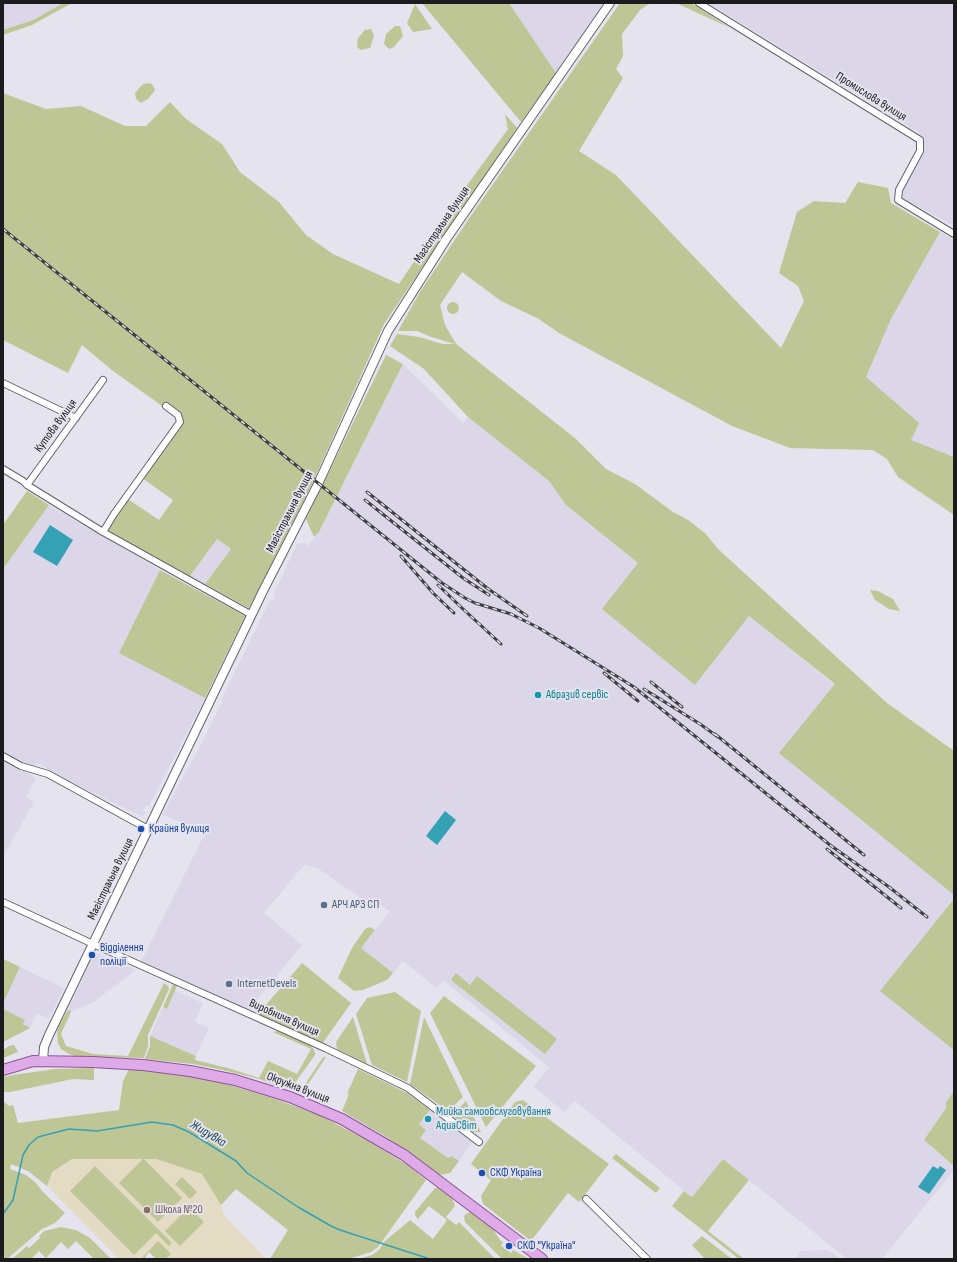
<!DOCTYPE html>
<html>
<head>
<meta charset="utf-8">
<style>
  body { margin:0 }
  #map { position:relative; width:957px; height:1262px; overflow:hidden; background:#e5e3ee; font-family:"Sofia Sans Condensed",sans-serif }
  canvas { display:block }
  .frame { position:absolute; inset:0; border:4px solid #1c1b1e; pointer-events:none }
</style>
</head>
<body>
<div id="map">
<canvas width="957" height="1262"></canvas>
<div class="frame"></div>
</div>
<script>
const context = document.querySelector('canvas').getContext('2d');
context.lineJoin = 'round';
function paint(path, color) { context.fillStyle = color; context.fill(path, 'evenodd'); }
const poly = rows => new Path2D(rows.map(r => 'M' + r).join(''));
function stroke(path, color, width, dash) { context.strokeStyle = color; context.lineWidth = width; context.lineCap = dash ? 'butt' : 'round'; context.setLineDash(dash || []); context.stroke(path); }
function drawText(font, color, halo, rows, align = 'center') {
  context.font = font + ' "Sofia Sans Condensed",sans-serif'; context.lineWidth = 4; context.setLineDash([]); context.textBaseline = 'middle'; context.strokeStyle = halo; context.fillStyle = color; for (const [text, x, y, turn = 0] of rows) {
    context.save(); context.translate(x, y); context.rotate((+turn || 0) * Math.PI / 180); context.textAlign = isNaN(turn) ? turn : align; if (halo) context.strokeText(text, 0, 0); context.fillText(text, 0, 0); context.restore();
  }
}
paint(poly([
  [3,3,63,3,33,20,3,30],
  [509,3,605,3,556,73],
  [708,3,954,3,954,226,903,198,901,192,921,155,923,142,918,132],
  [940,232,954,240,954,457,910,440,866,377,891,319],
  [403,364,463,423,468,417,549,481,566,505,638,563,695,685,749,616,835,685,825,697,954,789,954,1091,946,1101,946,1108,924,1140,954,1166,954,1170,882,1259,847,1259,723,1159,692,1197,575,1101,565,1112,533,1087,549,1067,443,980,436,988,403,961,393,973,361,948,390,911,377,903,374,907,317,868,304,865,264,913,302,945,249,1010,141,962,206,831,162,815,203,741,221,704,223,696,270,600,273,601,274,598,276,594,274,593,297,544,305,543,308,546,319,532],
  [49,505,160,570,119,653,205,698,149,806,146,805,143,811,146,812,143,817,73,783,37,763,34,767,23,764,3,753,3,569],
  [217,539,231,549,205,584,190,576],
  [3,760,36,778,26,797,34,802,3,857],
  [96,953,136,970,92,1003,71,1012,68,1010,94,954],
  [20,967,64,988,49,1019,37,1013,30,1028,3,1042,3,995,6,996],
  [175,991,203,1003,195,1022,209,1028,196,1056,150,1036,163,1007,167,1009],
  [430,1110,473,1142,459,1161,451,1156,449,1159,420,1138,418,1125],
  [825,1250,830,1251,841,1259,795,1259,800,1251]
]), '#dbd7e9');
paint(poly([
  [72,1159,156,1159,202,1174,221,1205,224,1215,266,1259,165,1259,170,1254,158,1242,141,1259,119,1259,47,1186,52,1172]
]), '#e4dbc5');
paint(poly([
  [63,3,72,3,32,25,3,35,3,30,33,20],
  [422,3,509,3,556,73,521,122],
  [620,3,650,3,640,10,622,34,623,56,616,69,623,78,579,151,616,175,781,348,804,301,798,286,779,273,797,212,814,201,845,203,858,182,888,188,891,203,940,232,891,319,866,377,919,423,911,440,954,457,954,515,898,477,887,459,873,450,790,448,732,426,559,333,539,319,501,301,462,272,440,305,445,325,456,344,576,439,606,469,635,484,673,512,688,520,705,533,718,549,887,703,954,751,954,895,779,753,835,684,749,616,695,685,602,609,638,563,566,505,549,481,468,417,424,369,390,346,397,334,419,337,442,344,455,344,431,337,417,331,398,331,420,292,470,217],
  [676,3,691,3,728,27],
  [415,4,432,29,413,32,407,23],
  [395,26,400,26,403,36,394,47,389,49,384,44,386,34],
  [371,29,374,36,370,48,361,50,357,47,358,38,365,30],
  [148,83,152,84,155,90,149,98,141,103,136,99,135,93,142,85],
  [3,93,46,109,81,106,125,126,146,126,170,102,186,119,222,144,240,172,279,202,306,235,333,254,399,284,441,221,508,129,505,114,517,128,384,324,312,484,249,608,205,584,231,549,217,539,190,576,107,530,128,499,159,520,173,500,142,478,182,423,180,414,165,408,113,371,82,345,68,373,3,340],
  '447 308a6 6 0 1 1 12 0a6 6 0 1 1-12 0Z',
  [386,355,403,364,319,532,314,537,306,519],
  [27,491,49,505,3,569,3,525],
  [160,570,245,616,205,698,119,653],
  [870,590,878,591,893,599,900,611,889,609,875,600],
  [954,899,954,1050,880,991],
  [370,927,375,930,361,948,393,973,387,980,363,990,354,991,338,978,352,948,365,929],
  [3,959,20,967,3,1003],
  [302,963,351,1003,322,1044,258,1014],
  [456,973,470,985,477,976,557,1039,545,1054,451,980],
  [164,983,168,986,169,989,148,1035,148,1046,144,1058,75,1056,69,1054,61,1049,58,1043,57,1032,59,1025,68,1010,71,1012,61,1034,66,1046,93,1054,128,1056],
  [173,984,177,986,167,1009,163,1007],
  [395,992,421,1011,407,1082,372,1065,356,1014,367,998],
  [444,996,536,1066,486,1127,430,1013],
  [3,1009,25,1020,23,1024,30,1028,3,1042],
  [353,1017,367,1064,337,1049,336,1042],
  [424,1017,463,1097,448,1111,410,1084],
  [278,1031,310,1045,314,1050,315,1053,315,1055,292,1087,287,1089,259,1079,227,1071,193,1064,145,1059,150,1046,150,1036,196,1056,195,1060,228,1068,259,1078,268,1061,297,1074,311,1049,273,1032],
  [14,1045,18,1052,3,1058,3,1050,9,1046],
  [323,1057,326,1057,301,1095,300,1092],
  [94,1068,94,1080,73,1079,10,1092,3,1092,3,1077,13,1075,55,1069],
  [129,1069,209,1079,273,1098,321,1116,365,1139,409,1166,426,1180,378,1247,371,1252,348,1259,270,1259,288,1230,236,1189,221,1205,202,1174,156,1159,144,1159,182,1198,158,1222,119,1183,143,1159,72,1159,52,1172,47,1186,28,1171,11,1164,10,1169,26,1175,35,1182,43,1192,65,1213,55,1223,42,1229,7,1259,3,1259,3,1101,9,1106,13,1105,18,1123,119,1110,123,1081],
  [358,1069,407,1093,430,1110,419,1124,426,1130,420,1138,448,1158,451,1156,459,1161,450,1173,439,1175,388,1138,342,1111,349,1094,347,1094],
  [954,1091,954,1166,924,1140,946,1108,946,1102],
  [523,1100,609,1164,579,1202,568,1193,531,1241,483,1204,481,1196,491,1180,471,1164,515,1102],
  [466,1101,481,1132,473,1132,452,1115],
  [616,1154,660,1188,656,1193,612,1158],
  [723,1159,749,1180,708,1231,744,1259,739,1259,672,1206,684,1191,692,1197],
  [95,1166,172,1243,169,1246,156,1233,134,1255,70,1191],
  [182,1177,197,1192,190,1199,175,1184],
  [435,1188,438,1188,452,1198,455,1206,446,1217,456,1225,459,1222,495,1259,358,1259,372,1255,379,1250,384,1242,410,1220,433,1239,447,1220,429,1206,418,1219,415,1215,415,1212],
  [189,1207,204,1222,180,1246,165,1231],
  [471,1212,493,1229,500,1240,503,1242,501,1246,511,1253,513,1250,529,1259,502,1259,465,1222,464,1216,466,1214],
  [61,1227,76,1230,90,1238,111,1259,94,1259,76,1241,68,1249,61,1242,46,1258,39,1251,31,1259,12,1259,27,1246,29,1248,40,1238,39,1236,44,1231],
  [702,1236,732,1259,705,1259,692,1245],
  [158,1241,171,1254,165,1259,156,1259,149,1252,145,1257,147,1259,141,1259]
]), '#bec695');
paint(poly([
  [50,525,73,540,57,566,33,552],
  [445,811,456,820,437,845,426,836],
  [933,1166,938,1169,940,1166,946,1170,929,1194,918,1187]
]), '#34a1b5');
stroke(poly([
  [3,1214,13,1200,23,1155,29,1145,38,1137,69,1129,97,1131,152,1122,173,1125,189,1132,236,1161,247,1173,298,1207,331,1226,340,1230,430,1259]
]), '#34a1b5', 1.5);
const minor = poly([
  [699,3,920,140,920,151,899,190,898,200,954,234],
  [3,383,76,418],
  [3,469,23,481,27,485,103,532,252,615],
  [27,485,103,380],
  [103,532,114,514,180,422,178,415,166,406],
  [3,756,21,766,48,774,148,829],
  [3,902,93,944,325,1048,408,1088,479,1142],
  [586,1199,647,1259]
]);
const tertiary = poly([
  [43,1061,44,1047,49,1035,263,591,318,484,388,331,447,238,610,3]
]);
const primary = poly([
  [3,1070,33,1061,93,1062,143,1065,190,1071,235,1080,290,1097,342,1119,404,1155,542,1259]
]);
stroke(minor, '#64626b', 8);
stroke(tertiary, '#64626b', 10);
stroke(primary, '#8d5397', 12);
stroke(minor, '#fff', 6);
stroke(tertiary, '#fff', 8);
stroke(primary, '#dfaae8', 10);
const rail = poly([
  [3,229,442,583,465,598,475,603,511,614,539,628,634,687,830,845,889,887,927,917],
  [367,492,487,588,527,616],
  [365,500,463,578,489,595],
  [401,556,433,593,454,613],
  [438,585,463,609,501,644],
  [604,673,638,701],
  [651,682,682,707],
  [644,689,700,724,718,737],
  [715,734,864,855],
  [827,849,901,908]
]);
stroke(rail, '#3f3e42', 3);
stroke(rail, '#e5e3ee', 1.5, [4.5]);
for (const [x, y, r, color] of [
  [538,695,4,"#0f9aa8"],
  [141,829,4,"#1a4fb4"],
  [324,905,4,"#5c6f8a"],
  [92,955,4,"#1a4fb4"],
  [229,984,4,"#5c6f8a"],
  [428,1119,4,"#0f9aa8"],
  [482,1173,4,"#1a4fb4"],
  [147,1210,4,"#8d6e63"],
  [509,1246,4,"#1a4fb4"]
]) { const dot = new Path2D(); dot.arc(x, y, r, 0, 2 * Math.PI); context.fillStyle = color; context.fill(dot); stroke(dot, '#e5e3ee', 1.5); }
drawText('12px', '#1c1b1e', '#e5e3ee', [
  ["Промислова вулиця",871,97,32],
  ["Магістральна вулиця",442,225,-56],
  ["Кутова вулиця",56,426,-54],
  ["Магістральна вулиця",290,512,-63],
  ["Магістральна вулиця",111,879,-64],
  ["Виробнича вулиця",284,1018,24],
  ["Окружна вулиця",298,1088,21]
]);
drawText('12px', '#0d838f', '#e5e3ee', [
  ["Абразив сервіс",546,695],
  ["Мийка самообслуговування",436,1112],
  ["AquaСвіт",436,1126]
], 'left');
drawText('12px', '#164399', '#e5e3ee', [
  ["Крайня вулиця",149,829],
  ["Відділення",100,948],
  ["поліції",100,962],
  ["СКФ Україна",490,1173],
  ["СКФ \"Україна\"",517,1246]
], 'left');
drawText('12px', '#4e5e75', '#e5e3ee', [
  ["АРЧ АРЗ СП",332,905],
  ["InternetDevels",237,984]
], 'left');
drawText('12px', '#785e54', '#e5e3ee', [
  ["Школа №20",155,1210]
], 'left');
drawText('italic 13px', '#1a4951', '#e5e3ee', [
  ["Жидувка",208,1134,31]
]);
</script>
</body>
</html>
